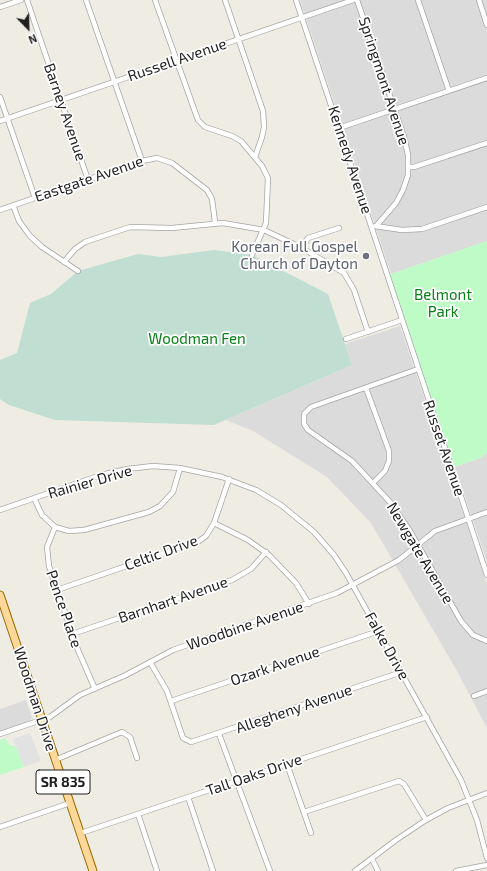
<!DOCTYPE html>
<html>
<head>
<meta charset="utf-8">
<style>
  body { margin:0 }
  #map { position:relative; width:487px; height:871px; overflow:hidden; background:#efece4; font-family:"Exo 2",sans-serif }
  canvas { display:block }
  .north { position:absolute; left:8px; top:8px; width:40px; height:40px; -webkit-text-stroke:3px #fff; paint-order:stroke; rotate:157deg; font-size:11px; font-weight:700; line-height:16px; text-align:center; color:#1e1e1e }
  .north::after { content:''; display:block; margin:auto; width:14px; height:18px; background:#1e1e1e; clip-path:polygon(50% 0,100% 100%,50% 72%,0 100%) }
</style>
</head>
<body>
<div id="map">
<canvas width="487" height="871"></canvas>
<div class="north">N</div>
</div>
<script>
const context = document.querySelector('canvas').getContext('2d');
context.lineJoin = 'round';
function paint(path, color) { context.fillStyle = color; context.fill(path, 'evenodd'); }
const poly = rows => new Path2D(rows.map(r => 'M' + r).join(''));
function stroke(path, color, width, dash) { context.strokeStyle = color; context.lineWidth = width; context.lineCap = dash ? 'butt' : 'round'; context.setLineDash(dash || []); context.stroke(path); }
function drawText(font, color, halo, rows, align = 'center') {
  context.font = font + ' "Exo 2",sans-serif'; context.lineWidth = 3.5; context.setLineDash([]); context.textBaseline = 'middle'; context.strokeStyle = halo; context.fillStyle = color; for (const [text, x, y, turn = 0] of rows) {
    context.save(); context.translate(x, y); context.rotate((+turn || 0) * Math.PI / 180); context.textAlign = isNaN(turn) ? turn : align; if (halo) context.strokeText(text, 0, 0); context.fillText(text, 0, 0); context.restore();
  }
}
paint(poly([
  [300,0,487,0,487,241,391,274],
  [400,326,487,585,487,728,457,671,371,523,327,477,253,431,226,420,352,365,345,344],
  [487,453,487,562,455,467,480,458],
  [26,700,32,718,28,722,0,731,0,709]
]), '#dcdbdb');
paint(poly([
  [214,250,252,255,328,294,352,365,214,425,55,420,9,405,0,399,0,360,17,353,30,303,51,294,78,271,138,254,161,257]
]), '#c0ded2');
paint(poly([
  [487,241,487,453,480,458,451,468,388,275],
  [5,738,10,745,16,747,24,767,0,775,0,740]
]), '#bffbc7');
paint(poly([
  [30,733,41,761,24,767,13,739]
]), '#e2e2e2');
const minor = poly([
  [27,0,88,180],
  [86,0,142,161],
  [155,0,198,120,205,127,232,136,241,141,262,166,268,178,266,223,252,255],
  [225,0,263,111,264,127,262,137,255,157],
  [296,0,487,575],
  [357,0,404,137,408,155,408,175,403,190,396,203,377,225],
  [418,0,449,91],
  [479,0,487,25],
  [0,7,21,0],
  [0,97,35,198],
  [0,121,353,0],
  [339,128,487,78],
  [408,167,414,167,487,143],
  [13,205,19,221,30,236,42,247,78,271],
  [0,210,142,161,157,158,172,163,207,190,212,199,215,222],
  [375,226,402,230,422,229,487,207],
  [302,248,308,238,339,228],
  [64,262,75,249,85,242,130,227,172,228,223,223,264,230,302,248,344,273,354,290,368,332],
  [346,339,402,320],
  [418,369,311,407,304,414,304,424,308,430,352,461,390,502,410,531,461,621,473,635,487,641],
  [366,388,389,451,389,461,385,471,373,483],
  [34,498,42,515,55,527,69,531,84,530,149,512,160,506,173,492,180,468],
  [0,510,101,475,127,469,153,466,180,468,222,477,256,490,281,505,314,532,334,555,346,573,461,780,477,820,487,858],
  [214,523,248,540,269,555,296,583,309,604],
  [55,527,47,547,49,566,78,650,95,689],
  [57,590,199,541,206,536,214,523,229,479],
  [72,634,232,580,251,569,266,552],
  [150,662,167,691,183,738,191,742,402,672],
  [474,696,487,691],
  [171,701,379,631],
  [0,734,50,717,80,695,126,675,173,650,337,593,399,560,435,531,487,512],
  [219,734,270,871],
  [55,760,122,732,130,737,137,758],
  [287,764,311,833],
  [188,797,213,871],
  [304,812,399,781,404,784,426,820],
  [138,814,157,871],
  [0,827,70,803],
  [81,833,427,717],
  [372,859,378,871],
  [355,871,396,840,426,820,448,808,487,793],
  [456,871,487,865]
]);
const primary = poly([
  [0,595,93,871]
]);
stroke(minor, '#a5a5a5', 6);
stroke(primary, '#986d00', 9);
stroke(minor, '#fff', 4.5);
stroke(primary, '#fed89a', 7);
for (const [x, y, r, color] of [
  [366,256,4,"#6b7280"]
]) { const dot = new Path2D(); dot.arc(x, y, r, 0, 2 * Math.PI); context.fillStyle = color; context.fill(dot); stroke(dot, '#fff', 1.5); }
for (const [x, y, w] of [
  [63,782,54]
]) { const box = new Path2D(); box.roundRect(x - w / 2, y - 12, w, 24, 3); context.fillStyle = '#fff'; context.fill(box); stroke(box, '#1e1e1e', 1); }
drawText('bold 14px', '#1e1e1e', null, [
  ["SR 835",63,782]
]);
drawText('15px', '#1e1e1e', '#fff', [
  ["Russell Avenue",177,60,-19],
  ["Springmont Avenue",384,81,72],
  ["Barney Avenue",65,112,71],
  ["Kennedy Avenue",350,160,72],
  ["Eastgate Avenue",89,179,-19],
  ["Russet Avenue",444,448,71],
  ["Rainier Drive",90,482,-16],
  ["Celtic Drive",161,553,-20],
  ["Newgate Avenue",420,553,59],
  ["Barnhart Avenue",173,600,-19],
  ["Pence Place",64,609,71],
  ["Woodbine Avenue",245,626,-19],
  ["Falke Drive",387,646,61],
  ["Ozark Avenue",275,666,-19],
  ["Woodman Drive",35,699,72],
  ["Allegheny Avenue",294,709,-19],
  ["Tall Oaks Drive",254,775,-19]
]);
drawText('15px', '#5b616d', '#fff', [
  ["Korean Full Gospel",358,247],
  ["Church of Dayton",358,264]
], 'right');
drawText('15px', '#088018', '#fff', [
  ["Belmont",443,295],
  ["Park",443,312],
  ["Woodman Fen",197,339]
]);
</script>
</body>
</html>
